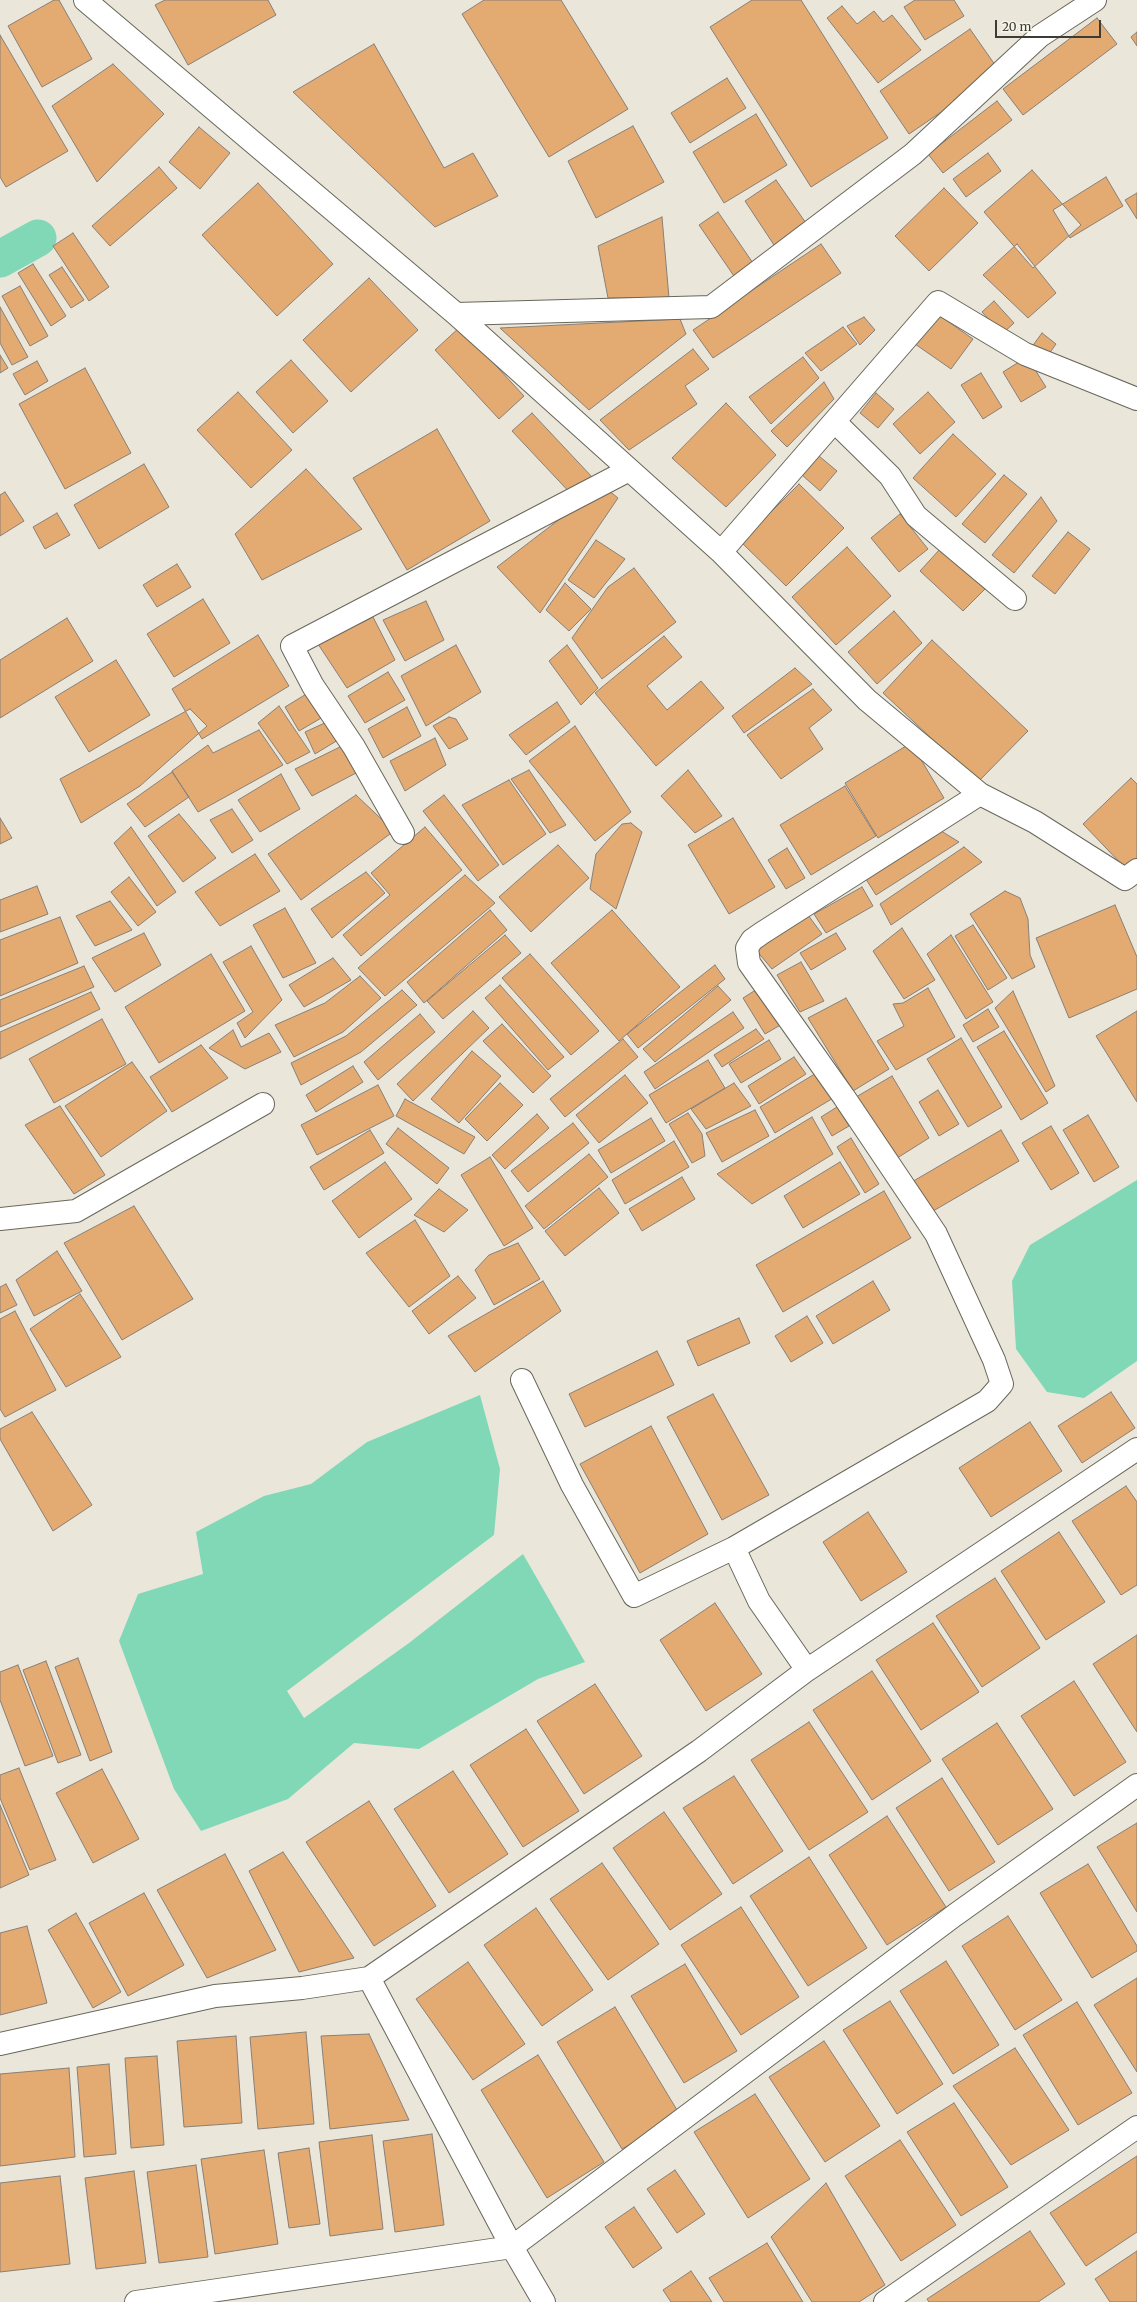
<!DOCTYPE html>
<html>
<head>
<meta charset="utf-8">
<style>
  body { margin:0 }
  #map { position:relative; width:1137px; height:2302px; overflow:hidden; background:#eae7da; font-family:Merriweather,serif }
  canvas { display:block }
  .scale { position:absolute; left:995px; top:20px; width:106px; height:18px; box-sizing:border-box; border:2px solid #3c3c36; border-top:0; padding-left:5px; font-size:12px; line-height:14px; white-space:nowrap; color:#3c3c36; -webkit-text-stroke:3px #f7f5e7; paint-order:stroke }
</style>
</head>
<body>
<div id="map">
<canvas width="1137" height="2302"></canvas>
<div class="scale">20 m</div>
</div>
<script>
const context = document.querySelector('canvas').getContext('2d');
context.lineJoin = 'round';
function paint(path, color) { context.fillStyle = color; context.fill(path, 'evenodd'); }
const poly = rows => new Path2D(rows.map(r => 'M' + r).join(''));
function stroke(path, color, width, dash) { context.strokeStyle = color; context.lineWidth = width; context.lineCap = dash ? 'butt' : 'round'; context.setLineDash(dash || []); context.stroke(path); }
paint(poly([
  [1137,1180,1137,1361,1084,1398,1047,1392,1016,1349,1012,1281,1030,1245],
  [480,1395,500,1469,494,1535,287,1691,304,1718,409,1643,523,1554,585,1662,538,1679,419,1749,354,1743,288,1799,201,1831,174,1789,119,1641,138,1594,203,1574,196,1532,264,1496,311,1484,367,1442]
]), '#80d8b6');
stroke(poly([
  [0,259,38,238]
]), '#80d8b6', 37);
const building = poly([
  [54,0,59,0,92,59,42,87,8,26,54,0],
  [165,0,268,0,276,15,188,65,155,5,165,0],
  [484,0,561,0,628,109,549,157,462,14,484,0],
  [752,0,801,0,888,138,811,187,710,27,752,0],
  [915,0,954,0,964,16,925,40,904,7,915,0],
  [842,6,857,24,874,11,883,22,892,15,921,50,878,83,827,18,842,6],
  [1097,18,1117,44,1023,115,1003,89,1097,18],
  [970,29,1000,72,909,134,880,91,970,29],
  [1137,32,1137,46,1131,37,1137,32],
  [0,35,68,151,6,187,0,177,0,35],
  [374,44,444,168,473,153,498,196,435,227,293,92,374,44],
  [113,64,164,114,97,182,52,106,113,64],
  [727,78,746,108,690,143,671,113,727,78],
  [997,101,1012,120,943,173,928,154,997,101],
  [756,114,787,165,724,203,693,152,756,114],
  [633,126,664,182,596,218,568,161,633,126],
  [199,127,230,153,200,189,169,162,199,127],
  [988,153,1001,171,966,197,953,179,988,153],
  [159,167,177,188,110,246,92,226,159,167],
  [1032,170,1081,225,1033,268,984,212,1032,170],
  [1106,177,1123,206,1070,238,1053,210,1106,177],
  [776,180,808,226,776,248,745,201,776,180],
  [258,183,333,264,277,316,202,235,258,183],
  [944,188,978,223,929,271,895,236,944,188],
  [1137,193,1137,219,1125,200,1137,193],
  [718,212,755,266,736,279,699,225,718,212],
  [662,217,669,298,608,298,598,246,662,217],
  [73,233,109,287,89,301,53,246,73,233],
  [821,244,841,273,713,358,693,330,821,244],
  [1017,244,1056,293,1028,318,983,275,1017,244],
  [33,264,66,316,51,326,18,273,33,264],
  [62,267,84,300,71,308,49,275,62,267],
  [369,278,418,330,351,392,303,340,369,278],
  [20,286,48,336,30,346,2,296,20,286],
  [994,301,1014,323,1002,334,982,312,994,301],
  [0,307,28,357,12,365,0,343,0,307],
  [936,313,973,339,951,369,915,344,936,313],
  [864,317,875,330,860,345,847,326,864,317],
  [680,319,686,334,589,410,500,328,680,319],
  [460,327,524,396,499,419,435,350,460,327],
  [843,327,857,344,821,371,805,353,843,327],
  [1042,333,1056,344,1046,358,1031,348,1042,333],
  [693,349,709,369,685,386,697,404,629,450,600,420,693,349],
  [0,355,8,368,0,373,0,355],
  [803,357,819,378,771,424,749,397,803,357],
  [1027,357,1046,387,1021,402,1003,372,1027,357],
  [291,360,328,401,293,433,256,392,291,360],
  [37,361,48,381,25,395,13,374,37,361],
  [85,368,131,453,65,489,19,404,85,368],
  [981,373,1002,407,983,419,961,385,981,373],
  [824,382,834,399,787,447,771,431,824,382],
  [238,392,292,450,251,488,197,430,238,392],
  [928,392,955,422,920,454,893,424,928,392],
  [876,393,894,409,878,428,860,413,876,393],
  [726,403,776,455,726,507,672,458,726,403],
  [532,413,593,478,573,496,512,431,532,413],
  [437,429,490,521,407,570,353,478,437,429],
  [953,434,996,474,956,517,913,478,953,434],
  [819,456,837,471,820,491,802,475,819,456],
  [144,464,169,507,99,549,74,505,144,464],
  [306,469,362,529,262,580,235,534,306,469],
  [1004,475,1027,494,985,543,962,524,1004,475],
  [799,484,844,528,786,586,741,542,799,484],
  [603,486,618,498,540,613,497,567,603,486],
  [5,492,24,521,0,536,0,495,5,492],
  [1041,497,1057,521,1014,573,992,555,1041,497],
  [57,513,70,535,45,549,33,527,57,513],
  [900,514,928,549,899,572,871,538,900,514],
  [1068,532,1090,549,1055,594,1032,576,1068,532],
  [596,540,625,559,594,598,568,580,596,540],
  [847,547,891,596,836,645,792,597,847,547],
  [941,548,985,589,963,611,920,571,941,548],
  [177,564,191,587,157,607,143,585,177,564],
  [634,568,676,622,602,679,572,638,608,587,634,568],
  [565,583,591,609,569,631,546,610,565,583],
  [203,599,230,643,174,677,147,634,203,599],
  [426,601,444,640,405,661,383,620,426,601],
  [894,611,922,643,877,684,848,652,894,611],
  [373,617,395,660,347,688,318,644,373,617],
  [67,618,93,661,0,718,0,660,67,618],
  [258,635,289,686,202,739,172,689,258,635],
  [664,636,682,657,647,686,667,710,701,681,724,708,656,766,595,693,664,636],
  [932,640,1028,731,978,782,883,693,932,640],
  [456,645,481,692,426,726,401,676,456,645],
  [567,645,598,688,581,705,549,661,567,645],
  [116,660,150,715,89,752,55,697,116,660],
  [795,668,812,684,744,733,732,716,795,668],
  [388,672,405,700,365,723,348,696,388,672],
  [813,689,832,710,809,728,823,749,781,779,747,735,813,689],
  [308,693,323,717,299,731,285,707,308,693],
  [557,702,570,722,526,755,509,735,557,702],
  [279,706,310,752,287,764,258,723,279,706],
  [407,707,421,736,383,758,368,729,407,707],
  [190,709,207,726,140,786,81,823,60,779,190,709],
  [449,717,456,719,468,739,449,749,433,726,449,717],
  [329,721,338,740,315,754,305,732,329,721],
  [575,726,631,812,595,841,529,761,575,726],
  [259,730,283,765,198,812,172,771,208,745,213,753,259,730],
  [435,738,446,765,405,791,390,761,435,738],
  [911,743,944,798,878,838,845,783,911,743],
  [340,747,358,772,312,796,295,769,340,747],
  [529,770,566,825,550,833,511,779,529,770],
  [688,770,722,816,695,833,661,796,688,770],
  [172,772,189,797,145,827,127,804,172,772],
  [281,774,300,809,260,832,238,800,281,774],
  [1131,778,1137,784,1137,860,1127,870,1083,824,1131,778],
  [509,780,546,834,503,865,462,805,509,780],
  [845,786,876,836,811,875,780,825,845,786],
  [356,795,394,831,301,900,268,854,356,795],
  [444,795,499,865,478,881,423,811,444,795],
  [232,809,253,840,232,853,210,820,232,809],
  [179,814,216,858,183,882,148,836,179,814],
  [0,818,12,838,0,844,0,818],
  [733,818,775,887,729,914,688,845,733,818],
  [631,823,642,832,616,909,590,889,596,854,622,824,631,823],
  [131,827,176,892,157,906,114,843,131,827],
  [425,827,462,870,361,956,343,935,390,895,371,873,425,827],
  [938,829,959,842,876,895,864,876,938,829],
  [558,845,589,878,531,932,499,897,558,845],
  [964,847,982,862,891,925,880,904,964,847],
  [787,848,805,878,786,889,768,860,787,848],
  [255,854,280,891,220,926,195,892,255,854],
  [366,872,385,893,332,938,311,909,366,872],
  [465,875,495,903,385,996,358,968,465,875],
  [129,877,156,912,138,926,111,892,129,877],
  [37,886,48,914,0,932,0,900,37,886],
  [862,887,873,906,826,933,814,914,862,887],
  [1005,891,1020,898,1028,919,1030,955,1035,967,1012,979,970,914,1005,891],
  [110,901,132,930,95,946,76,916,110,901],
  [1115,905,1137,957,1137,989,1069,1018,1036,938,1115,905],
  [285,908,316,963,283,978,253,925,285,908],
  [490,910,507,930,424,1003,407,982,490,910],
  [612,910,680,987,619,1041,551,963,612,910],
  [808,915,822,934,772,969,755,949,808,915],
  [60,917,78,963,0,996,0,940,60,917],
  [973,925,1007,978,988,990,955,936,973,925],
  [902,928,935,980,904,999,873,951,902,928],
  [144,933,161,965,115,992,92,958,144,933],
  [836,933,846,949,811,970,800,953,836,933],
  [505,935,521,953,443,1019,427,1001,505,935],
  [951,935,993,1002,966,1019,927,954,951,935],
  [251,946,282,1000,245,1038,237,1023,253,1012,223,962,251,946],
  [211,954,245,1011,159,1063,125,1007,211,954],
  [530,954,599,1031,571,1055,502,978,530,954],
  [333,958,351,980,304,1007,289,985,333,958],
  [801,962,824,1001,800,1012,777,975,801,962],
  [715,965,725,979,638,1048,627,1034,715,965],
  [84,966,94,987,0,1027,0,1000,84,966],
  [360,976,381,998,343,1032,294,1057,275,1025,325,1003,360,976],
  [500,985,564,1057,548,1070,485,998,500,985],
  [718,986,731,1000,655,1062,643,1049,718,986],
  [762,986,784,1023,765,1034,743,998,762,986],
  [928,988,955,1037,896,1070,877,1041,904,1026,893,1004,903,1003,928,988],
  [402,990,417,1005,361,1052,301,1085,291,1063,346,1036,402,990],
  [1013,991,1055,1086,1046,1092,995,1008,1013,991],
  [91,992,100,1009,0,1059,0,1032,91,992],
  [846,998,889,1069,853,1091,808,1018,846,998],
  [988,1009,999,1027,973,1042,963,1025,988,1009],
  [473,1011,489,1028,413,1101,397,1084,473,1011],
  [1137,1011,1137,1102,1096,1036,1137,1011],
  [733,1012,744,1028,655,1089,644,1072,733,1012],
  [420,1014,435,1032,378,1080,364,1062,420,1014],
  [102,1019,126,1064,54,1103,29,1059,102,1019],
  [502,1024,551,1076,533,1093,483,1041,502,1024],
  [756,1029,764,1039,722,1067,714,1055,756,1029],
  [233,1030,241,1047,269,1033,281,1052,245,1069,209,1048,233,1030],
  [1004,1031,1048,1103,1021,1120,977,1047,1004,1031],
  [961,1038,1002,1107,968,1127,927,1059,961,1038],
  [623,1039,638,1057,565,1117,550,1099,623,1039],
  [769,1040,781,1059,741,1083,729,1064,769,1040],
  [201,1045,228,1078,172,1112,150,1077,201,1045],
  [472,1051,501,1076,459,1123,431,1099,472,1051],
  [794,1057,806,1074,759,1104,748,1086,794,1057],
  [708,1060,725,1088,666,1123,649,1095,708,1060],
  [132,1062,167,1111,101,1157,65,1106,132,1062],
  [353,1066,363,1082,316,1112,306,1095,353,1066],
  [823,1069,840,1094,775,1133,760,1107,823,1069],
  [625,1075,648,1103,599,1143,576,1115,625,1075],
  [892,1076,929,1138,894,1160,856,1097,892,1076],
  [500,1083,523,1105,487,1141,465,1119,500,1083],
  [734,1083,751,1106,706,1129,691,1109,734,1083],
  [378,1085,394,1116,317,1155,301,1125,378,1085],
  [938,1090,959,1124,939,1136,919,1102,938,1090],
  [405,1099,475,1137,464,1154,396,1116,405,1099],
  [60,1106,105,1175,74,1194,25,1125,60,1106],
  [837,1107,849,1126,832,1136,821,1117,837,1107],
  [755,1110,769,1136,722,1162,706,1133,755,1110],
  [688,1113,702,1134,705,1156,692,1163,669,1124,688,1113],
  [537,1114,549,1128,505,1169,492,1155,537,1114],
  [1088,1115,1119,1167,1094,1182,1063,1130,1088,1115],
  [812,1117,833,1154,752,1204,717,1174,812,1117],
  [651,1118,665,1141,611,1173,598,1150,651,1118],
  [573,1123,589,1143,528,1192,511,1171,573,1123],
  [1051,1126,1079,1173,1051,1190,1022,1143,1051,1126],
  [398,1128,449,1168,437,1184,386,1144,398,1128],
  [370,1130,384,1153,324,1190,310,1167,370,1130],
  [1001,1130,1019,1161,928,1214,910,1183,1001,1130],
  [851,1138,879,1184,865,1193,837,1147,851,1138],
  [674,1141,689,1167,625,1204,612,1180,674,1141],
  [589,1154,608,1177,544,1229,525,1206,589,1154],
  [490,1157,533,1228,504,1246,461,1175,490,1157],
  [385,1162,412,1199,359,1238,332,1201,385,1162],
  [840,1162,860,1194,803,1228,784,1196,840,1162],
  [682,1177,695,1199,642,1231,629,1209,682,1177],
  [599,1188,619,1213,565,1256,545,1231,599,1188],
  [439,1189,468,1210,444,1232,414,1215,439,1189],
  [884,1191,911,1238,783,1312,756,1265,884,1191],
  [134,1206,193,1299,122,1340,64,1243,134,1206],
  [415,1220,450,1276,409,1307,366,1253,415,1220],
  [518,1243,540,1279,494,1305,475,1270,489,1255,518,1243],
  [57,1251,82,1291,34,1316,16,1280,57,1251],
  [458,1276,476,1298,429,1334,412,1311,458,1276],
  [543,1281,561,1311,475,1372,448,1336,543,1281],
  [873,1281,890,1310,833,1344,816,1316,873,1281],
  [6,1284,17,1305,0,1313,0,1287,6,1284],
  [80,1294,121,1357,66,1387,30,1329,80,1294],
  [15,1311,56,1390,5,1417,0,1409,0,1319,15,1311],
  [807,1316,823,1343,791,1362,775,1336,807,1316],
  [739,1318,750,1343,698,1366,687,1341,739,1318],
  [657,1351,674,1385,585,1427,569,1394,657,1351],
  [1111,1392,1135,1428,1082,1463,1058,1426,1111,1392],
  [713,1394,769,1495,722,1520,667,1417,713,1394],
  [32,1412,92,1505,53,1531,0,1439,0,1429,32,1412],
  [1030,1422,1062,1471,991,1517,959,1468,1030,1422],
  [651,1426,708,1534,640,1573,580,1464,651,1426],
  [1126,1486,1137,1502,1137,1585,1121,1595,1072,1521,1126,1486],
  [868,1512,907,1572,861,1601,823,1542,868,1512],
  [1059,1532,1105,1602,1046,1640,1001,1571,1059,1532],
  [995,1578,1040,1648,982,1687,936,1616,995,1578],
  [715,1603,762,1674,706,1711,660,1640,715,1603],
  [933,1623,979,1692,921,1730,876,1660,933,1623],
  [1137,1635,1137,1732,1093,1664,1137,1635],
  [78,1658,112,1752,90,1761,55,1667,78,1658],
  [46,1661,81,1755,58,1763,23,1670,46,1661],
  [18,1665,53,1756,25,1766,0,1700,0,1672,18,1665],
  [872,1671,931,1761,872,1800,813,1710,872,1671],
  [1074,1681,1126,1762,1074,1796,1021,1716,1074,1681],
  [595,1684,642,1756,584,1794,537,1721,595,1684],
  [809,1722,868,1812,809,1850,751,1760,809,1722],
  [997,1723,1053,1809,998,1845,942,1759,997,1723],
  [526,1729,579,1811,523,1847,470,1765,526,1729],
  [19,1768,56,1860,30,1870,0,1798,0,1775,19,1768],
  [102,1769,139,1839,93,1863,56,1793,102,1769],
  [453,1771,508,1854,449,1893,394,1809,453,1771],
  [734,1776,783,1851,733,1884,683,1808,734,1776],
  [942,1778,995,1862,949,1891,896,1808,942,1778],
  [369,1801,436,1906,374,1946,306,1842,369,1801],
  [0,1805,29,1875,0,1888,0,1805],
  [664,1812,722,1894,670,1930,613,1848,664,1812],
  [887,1816,946,1907,887,1945,829,1855,887,1816],
  [1137,1823,1137,1912,1097,1847,1137,1823],
  [283,1852,354,1958,299,1972,249,1871,283,1852],
  [225,1854,276,1950,207,1978,157,1890,225,1854],
  [809,1857,867,1948,808,1986,750,1896,809,1857],
  [602,1863,659,1944,608,1980,550,1899,602,1863],
  [1088,1864,1137,1946,1137,1951,1092,1978,1040,1893,1088,1864],
  [144,1893,184,1965,128,1996,89,1923,144,1893],
  [741,1907,799,1997,741,2035,681,1945,741,1907],
  [536,1908,593,1990,542,2026,484,1945,536,1908],
  [76,1913,121,1992,93,2008,48,1930,76,1913],
  [1008,1916,1062,2000,1015,2030,962,1946,1008,1916],
  [27,1926,47,2003,0,2015,0,1933,27,1926],
  [946,1961,999,2045,953,2074,900,1991,946,1961],
  [468,1962,525,2044,473,2080,416,1999,468,1962],
  [685,1964,737,2051,684,2083,631,1996,685,1964],
  [1137,1978,1137,2072,1094,2005,1137,1978],
  [890,2001,943,2084,897,2114,843,2030,890,2001],
  [1077,2002,1132,2093,1078,2125,1023,2035,1077,2002],
  [615,2007,680,2115,622,2149,557,2042,615,2007],
  [306,2032,314,2124,258,2129,250,2037,306,2032],
  [369,2034,409,2120,330,2129,321,2036,369,2034],
  [236,2036,242,2123,184,2127,177,2041,236,2036],
  [824,2041,880,2126,825,2162,769,2077,824,2041],
  [1015,2048,1069,2130,1011,2165,953,2086,1015,2048],
  [538,2055,604,2162,547,2198,481,2090,538,2055],
  [157,2056,164,2145,131,2148,125,2058,157,2056],
  [109,2064,116,2154,84,2157,77,2067,109,2064],
  [69,2068,75,2157,0,2166,0,2074,69,2068],
  [755,2094,810,2179,748,2218,694,2132,755,2094],
  [954,2103,1008,2187,961,2216,907,2132,954,2103],
  [432,2134,444,2225,395,2232,383,2141,432,2134],
  [372,2135,383,2229,330,2236,319,2142,372,2135],
  [900,2140,956,2225,901,2261,845,2176,900,2140],
  [309,2148,320,2224,289,2228,278,2153,309,2148],
  [264,2150,278,2244,215,2254,201,2159,264,2150],
  [1137,2156,1137,2232,1086,2266,1050,2213,1137,2156],
  [196,2165,208,2257,159,2263,147,2172,196,2165],
  [675,2170,705,2214,677,2233,647,2189,675,2170],
  [134,2171,146,2263,96,2269,85,2178,134,2171],
  [60,2176,70,2264,0,2272,0,2183,60,2176],
  [826,2183,885,2285,859,2302,812,2302,771,2237,826,2183],
  [634,2207,662,2248,633,2268,605,2227,634,2207],
  [1030,2231,1065,2284,1038,2302,929,2302,927,2299,1030,2231],
  [767,2243,803,2302,724,2302,709,2278,767,2243],
  [1137,2251,1137,2302,1110,2302,1095,2279,1137,2251],
  [691,2271,712,2302,671,2302,663,2290,691,2271]
]);
paint(building, '#e3aa71');
stroke(building, '#897f76', 1);
const minor = poly([
  [85,0,456,314,721,552,867,700,980,794,1035,822,1125,879,1137,870],
  [456,314,711,307,913,154,1040,36,1095,0],
  [835,422,890,476,916,516,1015,599],
  [721,552,938,302,1025,354,1137,399],
  [403,833,354,747,313,686,292,646,629,470],
  [0,1219,76,1211,263,1104],
  [522,1380,572,1485,634,1596,734,1548,987,1401,1002,1384,994,1360,936,1234,844,1097,749,963,747,948,752,940,762,933,980,794],
  [734,1548,759,1601,807,1670],
  [369,1978,699,1751,807,1670,1137,1449],
  [0,2044,215,1996,302,1988,369,1978,512,2247,544,2302],
  [136,2302,512,2247,955,1915,1137,1785],
  [885,2302,1137,2127]
]);
stroke(minor, '#69675b', 24);
stroke(minor, '#fff', 22);
</script>
</body>
</html>
